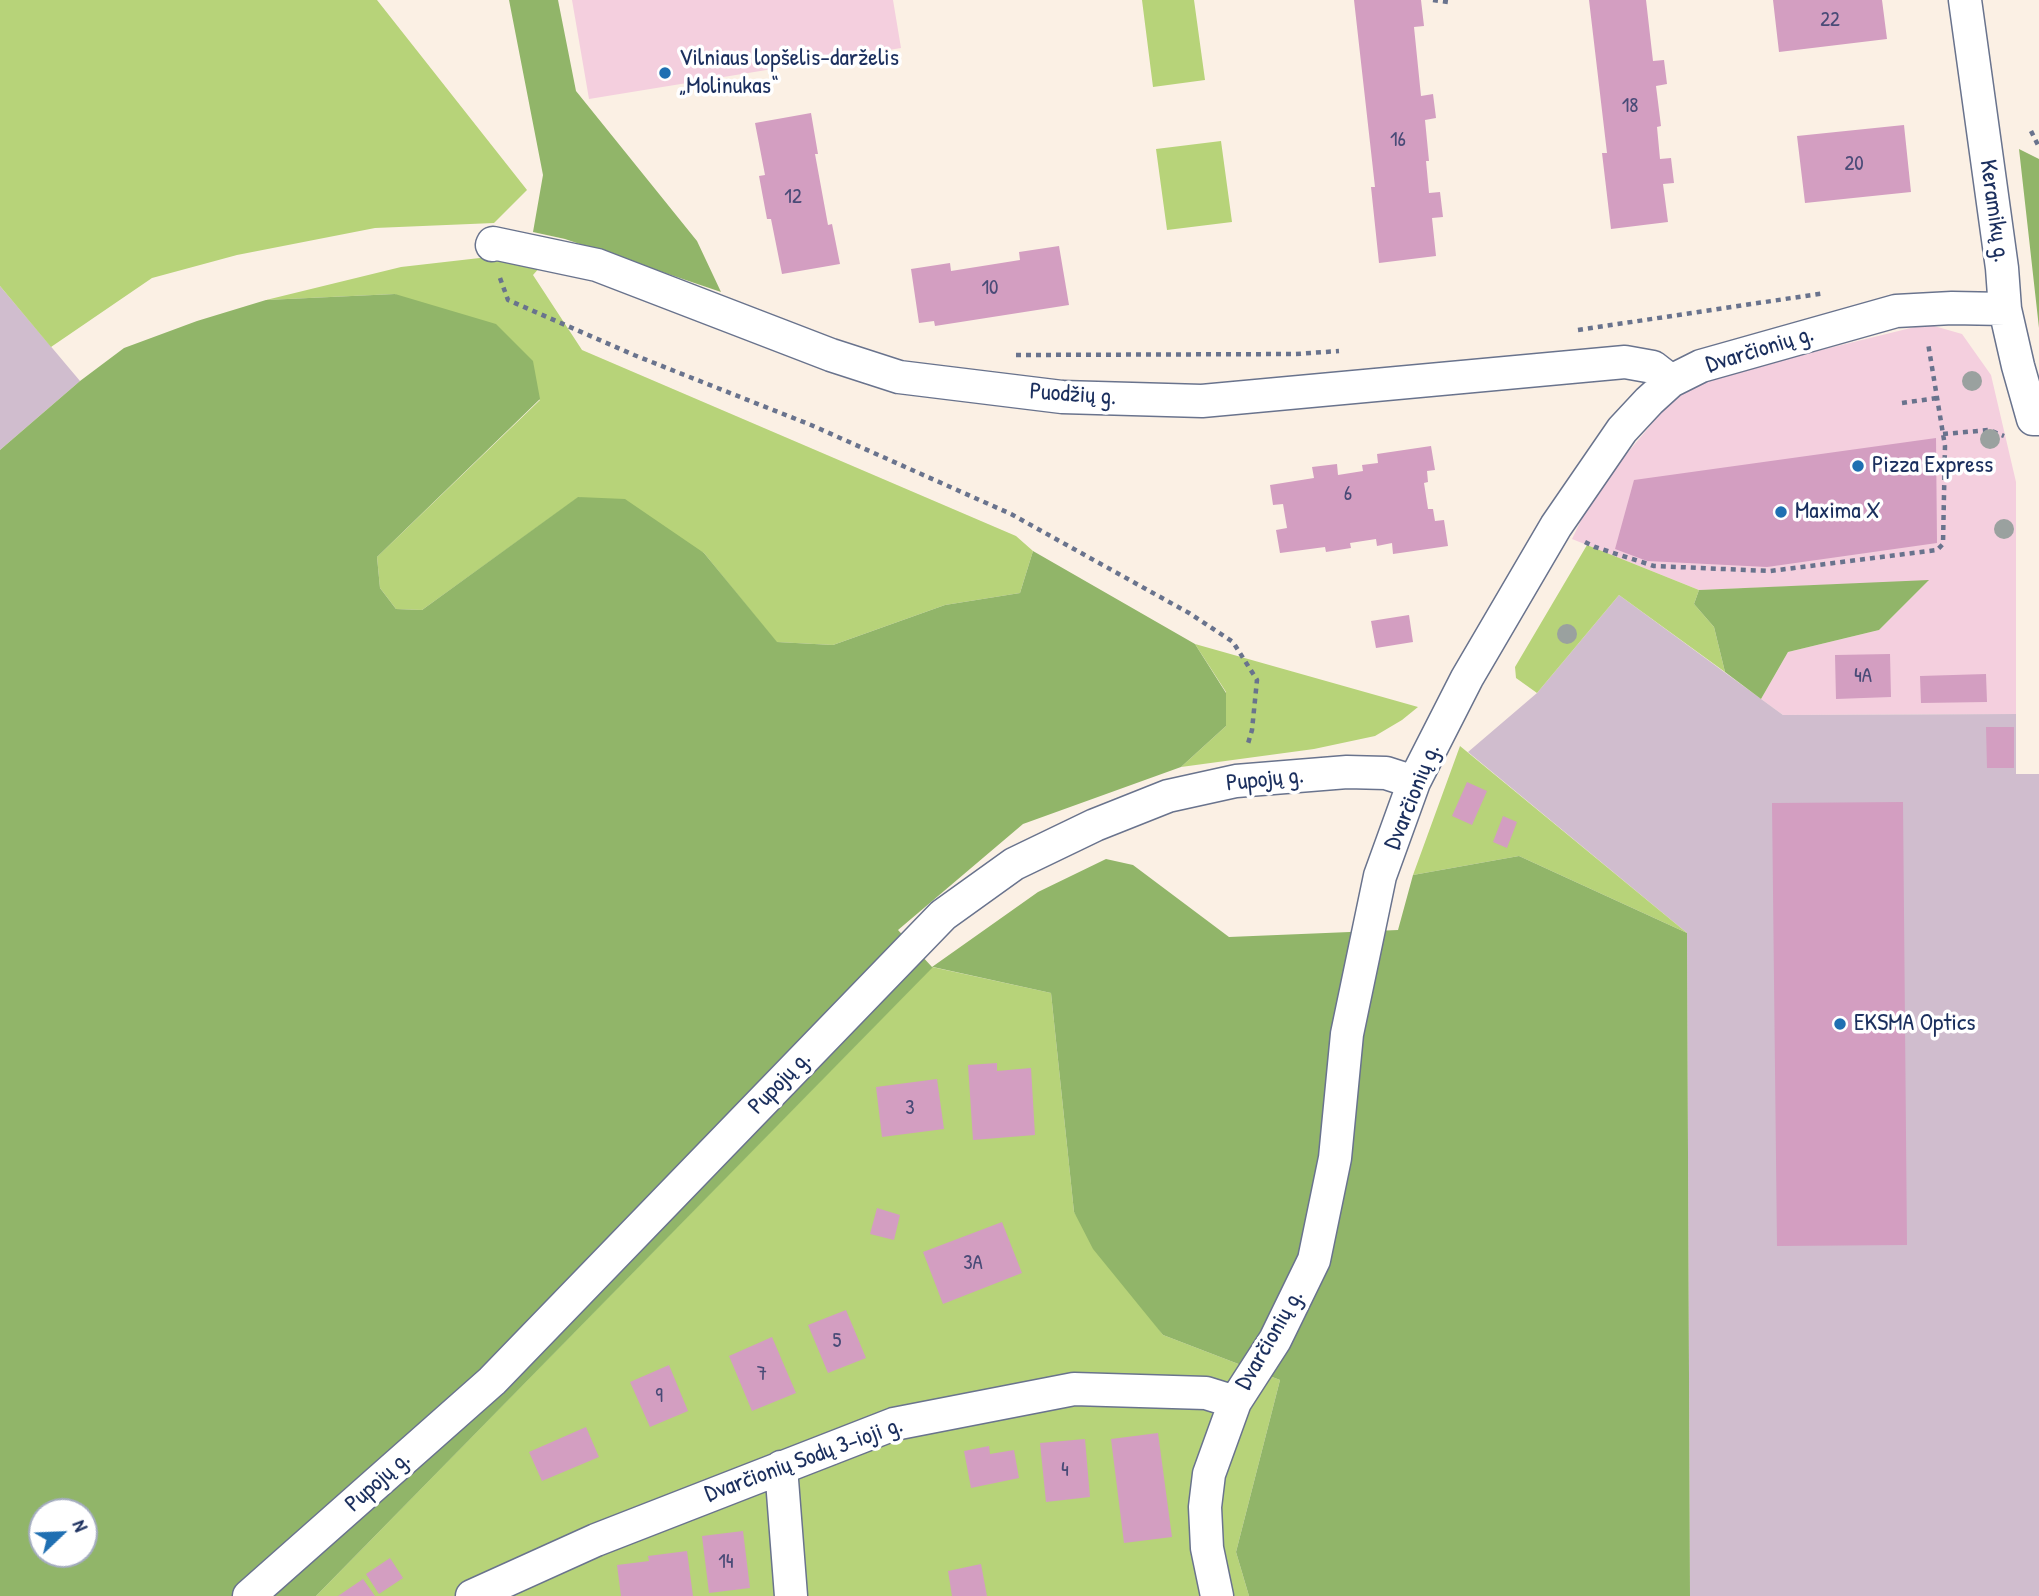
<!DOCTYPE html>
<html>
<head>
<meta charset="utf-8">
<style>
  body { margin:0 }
  #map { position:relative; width:2039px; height:1596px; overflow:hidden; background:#fbf0e4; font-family:"Patrick Hand",sans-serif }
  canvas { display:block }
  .north { position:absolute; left:28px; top:1498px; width:70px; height:70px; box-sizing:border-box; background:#fff; border:2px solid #a4acbf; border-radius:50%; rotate:67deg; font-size:19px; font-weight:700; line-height:28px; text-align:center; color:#1b2f5e }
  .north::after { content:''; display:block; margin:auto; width:24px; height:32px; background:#1f6fb2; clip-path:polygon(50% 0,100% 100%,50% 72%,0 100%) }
</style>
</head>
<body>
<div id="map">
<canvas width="2039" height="1596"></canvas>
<div class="north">N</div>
</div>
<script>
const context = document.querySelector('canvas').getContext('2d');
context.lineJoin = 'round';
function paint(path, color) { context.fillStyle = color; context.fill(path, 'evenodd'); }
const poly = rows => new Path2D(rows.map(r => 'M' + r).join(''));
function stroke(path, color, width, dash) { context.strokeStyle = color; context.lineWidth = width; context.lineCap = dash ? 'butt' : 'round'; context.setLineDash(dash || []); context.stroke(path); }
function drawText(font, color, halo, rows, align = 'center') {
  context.font = font + ' "Patrick Hand",sans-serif'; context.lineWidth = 7; context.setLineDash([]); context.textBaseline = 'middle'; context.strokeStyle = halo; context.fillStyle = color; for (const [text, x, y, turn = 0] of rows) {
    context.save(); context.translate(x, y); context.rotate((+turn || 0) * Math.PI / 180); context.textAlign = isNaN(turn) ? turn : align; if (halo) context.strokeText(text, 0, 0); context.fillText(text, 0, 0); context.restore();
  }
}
paint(poly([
  [572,0,893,0,901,48,589,99],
  [1927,324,1962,334,1991,375,2016,482,2016,714,1783,715,1761,699,1788,652,1879,630,1928,581,1699,590,1572,539,1587,508,1624,457,1675,396,1703,379]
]), '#f4cfde');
paint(poly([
  [0,286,80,381,0,450],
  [1619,595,1783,715,2016,714,2016,774,2039,774,2039,1596,1690,1596,1687,933,1468,752,1537,693]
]), '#d0bdce');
paint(poly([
  [0,0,377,0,527,190,494,223,375,228,237,255,152,278,51,347,0,286],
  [1142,0,1194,0,1205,80,1153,87],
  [1221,141,1232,222,1167,230,1156,149],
  [506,255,541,266,533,275,582,350,1016,536,1033,551,1020,593,945,605,833,645,776,642,704,553,579,497,422,610,396,609,380,588,377,557,540,400,395,294,266,300,401,267],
  [1587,545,1699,590,1694,604,1714,627,1725,672,1619,595,1537,693,1516,678,1515,667],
  [1195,644,1418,707,1402,720,1375,736,1314,749,1181,767,1226,726,1226,692],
  [1460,746,1687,933,1519,856,1413,875],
  [932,967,1051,993,1074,1212,1163,1335,1280,1380,1236,1552,1249,1596,316,1596]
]), '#b7d379');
paint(poly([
  [509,0,558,0,576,91,697,241,721,292,565,239,533,232,543,175],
  [2019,149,2039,159,2039,328],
  [395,294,496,324,533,361,540,399,377,557,380,588,396,609,422,610,578,497,625,499,704,553,777,642,833,645,945,605,1020,593,1033,551,1195,644,1226,693,1226,726,1181,767,1023,824,898,930,932,967,1038,892,1106,859,1133,865,1229,937,1398,930,1413,875,1519,856,1687,933,1690,1596,1249,1596,1236,1552,1280,1380,1163,1335,1093,1249,1074,1212,1051,993,933,967,316,1596,0,1596,0,450,80,381,124,348,197,321,266,300],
  [42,1512,84,1512,84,1554,42,1554],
  [1929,580,1879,630,1788,652,1761,699,1725,672,1714,627,1694,604,1699,590]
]), '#91b569');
paint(poly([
  [1354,0,1421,0,1424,26,1414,27,1421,96,1433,94,1436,118,1425,120,1429,161,1426,161,1429,193,1440,192,1443,217,1432,218,1436,256,1379,263,1371,187,1375,187],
  [1589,0,1646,0,1653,61,1664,60,1667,84,1656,86,1661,126,1657,127,1660,159,1671,158,1674,183,1663,184,1668,222,1611,229,1602,153,1607,153],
  [1773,0,1882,0,1887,39,1779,52],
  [811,113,818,154,815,154,828,225,832,224,840,264,782,274,771,219,767,219,759,176,765,175,755,123],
  [1904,125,1911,192,1805,203,1797,136],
  [1059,246,1069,305,935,326,934,321,919,323,911,269,950,263,951,271,1020,260,1019,252],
  [1936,438,1937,543,1767,567,1647,561,1615,549,1634,480],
  [1431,446,1435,470,1427,471,1428,482,1424,483,1428,509,1433,509,1435,521,1444,520,1448,546,1393,554,1392,543,1377,546,1376,539,1350,543,1351,548,1326,552,1325,547,1280,553,1276,530,1287,528,1283,504,1273,505,1270,485,1314,478,1312,467,1337,464,1338,475,1363,471,1362,465,1378,463,1377,454],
  [1409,615,1413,642,1376,648,1371,621],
  [1890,654,1891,697,1836,699,1835,655],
  [1986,674,1987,702,1921,703,1920,676],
  [1986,727,2014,727,2014,768,1987,768],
  [1467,782,1487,791,1472,825,1452,816],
  [1903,802,1907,1245,1777,1246,1772,803],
  [1503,816,1517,822,1507,848,1493,842],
  [997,1063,997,1071,1031,1068,1035,1135,973,1140,968,1065],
  [937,1079,944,1129,882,1137,876,1087],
  [877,1208,900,1215,894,1240,870,1234],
  [1002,1222,1022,1273,943,1304,923,1252],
  [846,1310,866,1358,828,1373,808,1325],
  [772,1337,796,1393,752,1411,729,1356],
  [669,1365,688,1411,650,1427,630,1382],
  [586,1427,599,1457,542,1481,529,1452],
  [1158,1433,1172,1537,1124,1543,1111,1439],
  [1085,1439,1090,1497,1046,1502,1040,1443],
  [989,1446,990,1454,1014,1450,1019,1478,971,1488,964,1451],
  [743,1531,750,1588,709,1593,702,1536],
  [687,1551,693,1596,621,1596,617,1565,649,1561,648,1556],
  [390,1558,403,1578,379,1594,366,1574],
  [981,1564,987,1596,952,1596,948,1571],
  [363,1579,375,1596,338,1596]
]), '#d39ec1');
const street = poly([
  [1965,0,2002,268,2005,309,2018,366,2033,419,2039,419],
  [492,245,493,243,597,265,831,355,899,377,1062,397,1202,401,1625,362,1653,367,1671,381],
  [781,1467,791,1596],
  [249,1596,492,1381,943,915,1014,864,1095,825,1168,796,1236,781,1347,772,1386,773,1414,782],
  [472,1596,596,1540,894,1424,1074,1389,1206,1393,1235,1402],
  [1217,1596,1207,1548,1205,1507,1209,1474,1235,1402,1275,1340,1314,1260,1335,1158,1347,1034,1380,876,1414,782,1467,678,1556,526,1622,430,1649,401,1671,381,1701,366,1896,311,1952,308,2005,309]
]);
stroke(street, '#69738d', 35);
stroke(poly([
  [1433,0,1448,2],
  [2031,131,2039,147],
  [500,278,508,300,634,355,811,425,1011,514,1189,613,1233,642,1257,680,1252,730,1247,747],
  [1578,330,1825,293],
  [1016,355,1296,354,1339,351],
  [1902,403,1937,398],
  [1943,434,1989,430,2004,436],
  [1585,542,1595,547,1654,566,1770,571,1937,550,1943,544,1945,446,1928,343]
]), '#69738d', 4.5, [5, 5]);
stroke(street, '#fff', 32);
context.fillStyle = '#9aa19f';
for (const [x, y] of [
  [1972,381],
  [1990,439],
  [2004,529],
  [1567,634]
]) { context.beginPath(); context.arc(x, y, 10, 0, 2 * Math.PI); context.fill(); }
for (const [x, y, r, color] of [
  [665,73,7,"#1f6fb2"],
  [1858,466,7,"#1f6fb2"],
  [1781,512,7,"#1f6fb2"],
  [1840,1024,7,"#1f6fb2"]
]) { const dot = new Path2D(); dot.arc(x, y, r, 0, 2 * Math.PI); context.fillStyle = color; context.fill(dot); stroke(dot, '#fff', 2.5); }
drawText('21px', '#494b77', null, [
  ["22",1830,20],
  ["18",1630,106],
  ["16",1398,140],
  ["20",1854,164],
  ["12",793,197],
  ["10",990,288],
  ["6",1348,494],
  ["4A",1863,676],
  ["3",910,1108],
  ["3A",973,1263],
  ["5",837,1341],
  ["7",762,1374],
  ["9",659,1396],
  ["4",1065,1470],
  ["14",726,1562]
]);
drawText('24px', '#1b2f5e', '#fff', [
  ["Vilniaus lopšelis-darželis",679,59],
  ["„Molinukas“",679,87],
  ["Pizza Express",1872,466],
  ["Maxima X",1795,512],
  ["EKSMA Optics",1854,1024]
], 'left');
drawText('24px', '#1b2f5e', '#fff', [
  ["Keramikų g.",1994,211,82],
  ["Dvarčionių g.",1760,350,-17],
  ["Puodžių g.",1073,395,4],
  ["Pupojų g.",1265,780,-6],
  ["Dvarčionių g.",1413,797,-68],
  ["Pupojų g.",780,1083,-46],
  ["Dvarčionių g.",1270,1340,-60],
  ["Dvarčionių Sodų 3-ioji g.",804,1460,-20],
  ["Pupojų g.",378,1482,-42]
]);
</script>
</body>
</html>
